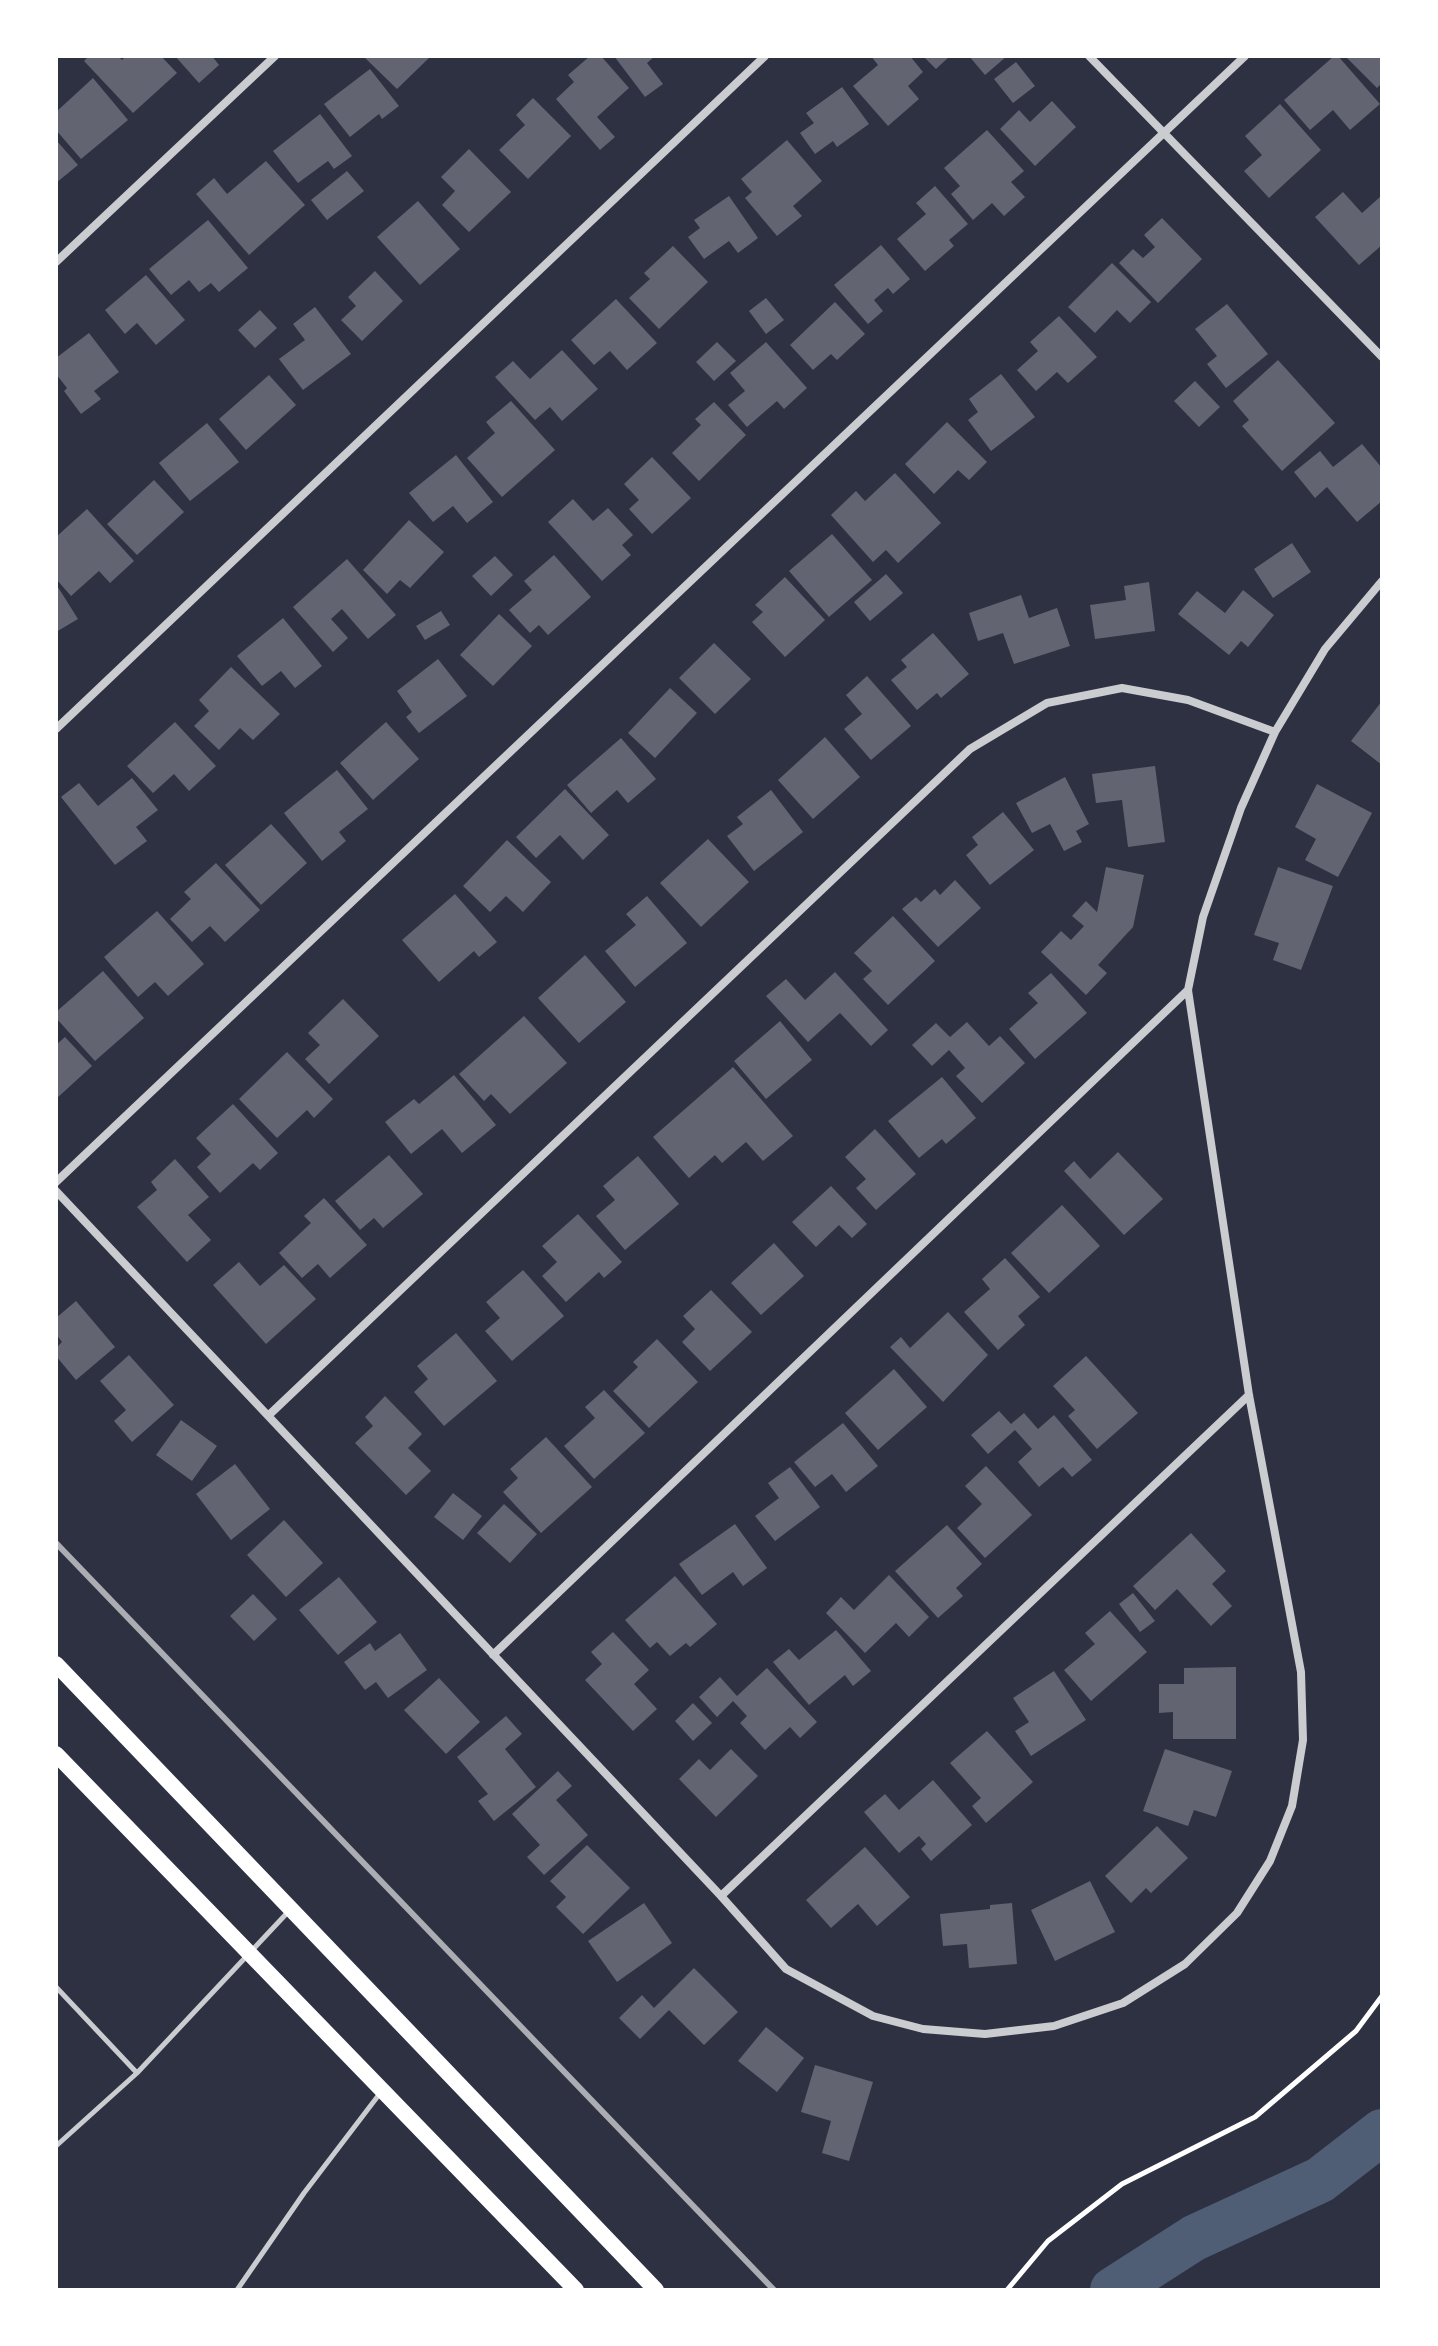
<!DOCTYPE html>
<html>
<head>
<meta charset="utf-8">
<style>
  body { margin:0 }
  #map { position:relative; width:1438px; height:2346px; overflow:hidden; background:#2d3142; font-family:"Open Sans",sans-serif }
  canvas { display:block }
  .frame { position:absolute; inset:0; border:58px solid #fff; pointer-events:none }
</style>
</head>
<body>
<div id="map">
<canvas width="1438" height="2346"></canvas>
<div class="frame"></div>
</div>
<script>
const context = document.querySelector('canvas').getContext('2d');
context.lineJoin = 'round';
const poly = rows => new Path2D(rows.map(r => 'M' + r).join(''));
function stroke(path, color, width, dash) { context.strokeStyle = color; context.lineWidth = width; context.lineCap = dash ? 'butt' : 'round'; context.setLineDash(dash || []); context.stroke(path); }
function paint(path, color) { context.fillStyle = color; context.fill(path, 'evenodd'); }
stroke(poly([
  [1113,2290,1194,2238,1320,2180,1382,2132]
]), '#4f5d75', 46);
paint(poly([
  [89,56,118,56,122,60,126,56,161,56,177,73,133,113,84,61],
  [175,56,212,56,219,65,199,83],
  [363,56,431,56,397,89],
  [590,56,601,56,629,88,597,117,615,137,600,150,556,99,574,82,568,75],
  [614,56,655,56,647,63,663,84,645,97],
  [871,56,910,56,923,72,908,86,919,99,888,126,853,86,878,65],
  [923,56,950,56,936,69],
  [969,56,1007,56,985,75],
  [1334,56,1338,56,1380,104,1350,130,1333,110,1310,130,1284,100],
  [1345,56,1382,56,1382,83,1377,88],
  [1016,62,1035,86,1013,103,994,79],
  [370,69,399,106,382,119,379,114,350,137,324,104],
  [93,78,128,120,81,159,56,130,56,112],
  [842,87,869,124,837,147,833,141,815,154,800,133,814,123,806,113],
  [533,98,571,136,528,179,499,150,525,125,516,115],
  [1052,101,1076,127,1035,166,1000,129,1019,110,1030,122],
  [1280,104,1321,150,1269,198,1244,171,1262,155,1245,136],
  [320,114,352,156,334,169,328,161,298,183,273,151],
  [987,130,1024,171,1011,182,1025,197,1004,216,992,203,973,220,951,194,960,186,944,168],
  [56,140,78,165,56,183],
  [787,140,822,181,793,206,802,216,777,236,745,198,752,192,741,179],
  [469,149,511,192,469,232,442,205,455,191,441,177],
  [266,161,305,205,249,255,196,194,214,178,227,194],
  [347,171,364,191,327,220,311,200],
  [935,186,968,224,949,240,954,246,925,271,897,239,926,214,916,203],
  [1343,192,1362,213,1380,197,1382,199,1382,245,1359,265,1315,217],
  [729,196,758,238,738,253,729,241,704,259,688,237,700,228,694,220],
  [418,201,460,249,420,285,377,237],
  [1162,218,1202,259,1158,303,1119,263,1133,249,1143,258,1155,247,1144,235],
  [208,220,248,268,219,292,211,283,199,292,189,280,171,295,149,269],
  [881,245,910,279,893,294,888,288,874,300,883,311,868,324,834,285],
  [673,246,708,282,659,329,629,298,650,279,644,273],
  [1112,263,1151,302,1130,323,1117,310,1095,333,1068,307],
  [375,271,403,301,362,341,341,320,356,306,348,297],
  [146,275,185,320,156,345,137,323,125,334,105,310],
  [766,298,784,320,766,334,749,311],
  [616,299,657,343,627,370,610,351,594,365,571,340],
  [835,302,865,334,837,360,831,354,813,370,790,345],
  [1227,304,1268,354,1226,388,1207,364,1217,356,1195,329],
  [315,307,351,354,303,390,279,359,305,340,293,324],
  [260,310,277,328,255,348,238,330],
  [1059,316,1097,357,1068,383,1057,372,1036,391,1017,370,1038,351,1030,342],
  [89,333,119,372,94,391,101,399,81,414,64,391,67,388,56,374,56,358],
  [717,342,736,361,714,381,696,362],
  [766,342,807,388,784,409,777,401,747,427,728,405,745,391,730,373],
  [562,350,598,389,562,421,550,407,535,420,495,377,513,361,530,379],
  [1278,360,1335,423,1282,471,1242,426,1249,420,1233,401],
  [1001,374,1035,417,991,451,968,420,978,412,969,399],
  [269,375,296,405,246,450,219,419],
  [1195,381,1220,407,1199,427,1174,401],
  [511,401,555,450,502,497,467,458,495,433,486,422],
  [714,402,746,435,699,481,672,453,701,425,695,419],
  [947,422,987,462,969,480,958,470,934,494,905,464],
  [207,423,239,462,190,501,159,463],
  [1362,444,1382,468,1382,501,1357,522,1327,487,1315,498,1294,472,1320,451,1333,467],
  [456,455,493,502,467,523,453,506,433,522,409,493],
  [652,457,691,498,652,534,629,509,639,500,624,484],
  [895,473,941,523,898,563,886,550,873,562,831,515,856,491,865,501],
  [154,480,184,512,137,555,107,524],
  [573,499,593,521,608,508,633,535,622,545,631,555,602,581,548,522],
  [87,509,134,561,110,583,99,571,71,596,56,579,56,537],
  [409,520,444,552,410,588,400,580,387,594,363,570],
  [832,534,872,580,829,617,789,571],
  [1292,543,1311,572,1273,598,1254,569],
  [554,555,591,597,548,635,539,625,530,633,509,610,532,590,524,581],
  [495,556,513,575,491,596,472,576],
  [347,559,396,615,368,639,342,609,331,619,348,638,333,652,293,607],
  [886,574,903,593,870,621,854,602],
  [785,577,825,620,785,657,752,622,763,612,755,605],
  [1149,582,1155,631,1095,639,1090,605,1126,600,1124,586],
  [56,584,78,619,56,632],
  [1243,590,1274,615,1248,647,1241,641,1229,655,1178,614,1197,591,1225,613],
  [1021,595,1029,618,1057,608,1070,646,1014,664,1003,633,978,641,969,613],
  [441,611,450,625,425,640,416,626],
  [499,614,532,646,493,686,460,655],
  [283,618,322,666,295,688,281,671,262,686,237,656],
  [933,633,969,674,941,698,937,693,917,710,891,680,907,667,901,660],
  [714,643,751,679,715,714,679,678],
  [438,659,467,696,419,733,406,717,412,712,397,691],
  [231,667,280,714,253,740,240,728,219,750,194,726,209,711,199,700],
  [867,676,911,726,871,760,844,729,862,714,846,695],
  [670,688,697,713,655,758,628,733],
  [1382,701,1382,765,1351,741],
  [175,722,216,766,189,791,174,774,153,793,127,766],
  [386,722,419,759,373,800,340,763],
  [825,737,860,777,813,819,778,780],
  [621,738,656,779,628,803,617,790,591,813,567,785],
  [1155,766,1165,842,1128,847,1122,800,1096,803,1092,774],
  [337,770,368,809,339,832,346,841,322,861,284,813],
  [1065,777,1089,824,1076,831,1082,842,1064,851,1050,824,1032,833,1016,803],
  [132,778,158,810,136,827,147,841,115,865,61,797,79,783,98,806],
  [1317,784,1372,813,1338,877,1305,860,1316,839,1295,827],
  [565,789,609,835,583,860,560,835,536,858,516,837],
  [771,790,803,832,754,871,727,836,743,824,737,817],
  [1003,812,1034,850,990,885,966,855,978,845,972,837],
  [271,824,307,863,261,905,225,865],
  [708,839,749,882,701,927,660,883],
  [507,840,551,882,523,912,506,896,490,912,463,886],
  [216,863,260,910,225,942,210,926,192,942,170,919,191,899,184,892],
  [1106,867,1144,875,1133,927,1098,965,1107,973,1086,995,1041,952,1061,931,1071,940,1084,926,1072,916,1086,901,1097,912],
  [1278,867,1333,886,1301,970,1273,960,1279,943,1254,935],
  [955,880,981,908,938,947,902,909,916,897,921,902,935,889,940,895],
  [455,894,497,942,479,957,474,951,439,982,402,940],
  [647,896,687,943,635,987,605,951,636,925,626,914],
  [157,911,204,964,168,996,155,982,138,997,104,957],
  [893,916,935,961,888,1005,863,979,872,971,854,953],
  [585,955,626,1002,579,1043,538,998],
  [103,971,144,1018,95,1061,56,1018,56,1012],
  [835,972,888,1030,871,1046,840,1013,808,1042,766,996,786,979,805,1000],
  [1051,973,1087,1013,1035,1059,1009,1029,1038,1003,1028,993],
  [343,999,379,1036,329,1084,305,1059,320,1045,308,1033],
  [524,1016,567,1063,510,1114,491,1094,484,1101,459,1074],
  [780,1021,812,1060,766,1099,734,1061],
  [967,1022,989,1046,1000,1036,1025,1063,982,1103,956,1076,965,1068,949,1050,932,1066,912,1045,936,1023,950,1037],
  [65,1037,92,1066,56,1099,56,1045],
  [287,1052,333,1099,314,1118,307,1110,277,1138,239,1099],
  [733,1067,793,1136,763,1161,746,1142,722,1163,715,1155,689,1178,653,1137],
  [454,1075,496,1125,462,1153,442,1129,411,1154,385,1122,414,1099,419,1104],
  [942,1077,976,1118,946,1144,942,1139,919,1158,888,1121],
  [233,1104,278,1153,260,1170,253,1163,220,1193,197,1167,211,1154,196,1138],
  [875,1129,916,1174,876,1210,856,1188,866,1179,845,1157],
  [1118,1152,1163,1199,1124,1235,1064,1171,1074,1161,1090,1179],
  [389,1155,423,1194,383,1228,374,1218,360,1230,335,1201],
  [638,1156,679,1204,625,1250,596,1216,615,1200,603,1186],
  [175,1159,209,1197,188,1215,211,1240,187,1262,137,1207,157,1190,151,1182],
  [831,1186,867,1224,852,1238,839,1225,816,1247,792,1222],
  [324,1198,367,1245,330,1278,318,1264,302,1278,279,1253,311,1223,304,1216],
  [1062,1205,1100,1246,1049,1293,1011,1253],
  [578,1214,622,1262,604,1278,599,1272,566,1302,542,1276,557,1262,542,1246],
  [774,1243,804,1276,761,1315,731,1283],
  [1005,1258,1040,1297,1018,1316,1025,1325,998,1350,964,1312,990,1289,982,1279],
  [239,1262,260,1286,284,1265,316,1299,266,1344,213,1285],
  [523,1270,564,1316,512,1361,485,1331,500,1318,486,1302],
  [711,1290,752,1332,710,1371,682,1342,695,1329,683,1316],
  [76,1301,115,1347,76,1380,56,1356,56,1348,62,1342,56,1334,56,1318],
  [948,1312,988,1355,943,1402,890,1347,901,1337,910,1348],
  [456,1333,497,1381,444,1426,414,1392,428,1379,417,1366],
  [657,1339,698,1382,649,1428,613,1391,638,1367,633,1362],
  [129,1355,174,1405,132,1442,114,1421,126,1410,100,1381],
  [1086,1356,1138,1413,1097,1449,1068,1416,1075,1410,1053,1386],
  [894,1369,927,1407,878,1450,845,1413],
  [604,1390,645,1433,594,1479,564,1446,595,1418,585,1407],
  [385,1396,422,1434,408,1448,431,1471,406,1495,355,1443,373,1426,365,1417],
  [999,1411,1011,1424,1024,1413,1038,1429,1054,1415,1092,1460,1072,1477,1063,1467,1039,1487,1018,1462,1032,1449,1015,1430,988,1454,971,1435],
  [181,1420,217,1446,192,1481,156,1455],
  [843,1423,878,1466,846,1492,832,1474,815,1487,794,1462],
  [546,1437,592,1487,541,1533,503,1492,518,1478,510,1469],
  [235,1464,270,1509,231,1540,196,1494],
  [986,1466,1032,1515,985,1558,957,1528,982,1504,965,1486],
  [790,1467,820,1507,775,1541,755,1516,779,1498,768,1483],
  [453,1493,482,1516,463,1540,434,1517],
  [504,1504,537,1534,510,1563,477,1533],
  [284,1520,323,1563,286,1597,247,1555],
  [735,1524,767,1568,743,1586,733,1572,702,1595,679,1564],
  [947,1525,982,1564,956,1588,963,1596,938,1618,895,1571],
  [1191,1533,1226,1571,1212,1584,1232,1606,1211,1626,1177,1589,1155,1610,1133,1586],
  [889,1575,929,1617,909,1637,896,1623,865,1653,826,1613,841,1597,854,1610],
  [675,1576,717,1624,690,1647,686,1643,670,1656,657,1642,650,1648,625,1620],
  [339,1577,377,1622,338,1655,299,1610],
  [1133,1593,1155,1621,1140,1632,1119,1604],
  [253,1594,277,1619,254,1641,230,1616],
  [1110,1611,1147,1652,1091,1701,1064,1670,1095,1644,1085,1633],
  [836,1630,871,1671,853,1686,845,1675,809,1705,773,1662,789,1649,799,1660],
  [613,1632,649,1670,634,1684,657,1709,633,1731,585,1680,602,1664,591,1652],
  [400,1633,427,1670,388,1698,376,1682,365,1690,344,1662,370,1643,375,1651],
  [1236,1667,1236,1739,1173,1739,1173,1712,1159,1713,1159,1684,1184,1684,1184,1668],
  [767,1668,817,1722,800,1738,790,1727,765,1750,740,1723,747,1716,733,1701,717,1717,699,1697,720,1677,737,1696],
  [1054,1671,1086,1720,1031,1756,1015,1731,1029,1722,1013,1698],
  [439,1678,480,1722,446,1754,404,1710],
  [693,1703,712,1723,693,1741,675,1721],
  [506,1716,522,1734,505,1749,536,1787,494,1821,478,1801,488,1794,457,1757],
  [987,1731,1033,1782,986,1823,972,1806,981,1798,950,1763],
  [731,1749,758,1776,716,1817,679,1779,699,1759,710,1770],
  [1165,1749,1232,1771,1216,1817,1194,1810,1188,1826,1143,1811],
  [558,1771,572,1786,556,1800,588,1835,544,1875,527,1857,540,1845,512,1814],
  [933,1780,972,1825,931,1861,921,1849,926,1844,919,1836,899,1853,864,1812,885,1794,899,1810],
  [1157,1826,1188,1858,1151,1893,1146,1888,1131,1903,1105,1876],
  [587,1845,630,1888,583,1934,556,1907,566,1897,550,1881],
  [865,1847,910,1897,877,1926,858,1904,831,1928,806,1900],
  [1090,1881,1115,1932,1055,1961,1031,1910],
  [644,1903,672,1943,617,1982,588,1941],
  [1012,1903,1017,1964,969,1968,967,1944,943,1946,940,1914,990,1909,990,1905],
  [694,1968,738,2012,704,2045,669,2010,640,2039,619,2018,642,1995,654,2008],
  [766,2027,804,2058,777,2092,738,2061],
  [815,2065,873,2082,849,2161,822,2153,831,2121,801,2112]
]), '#626471');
stroke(poly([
  [1007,2290,1048,2241,1122,2184,1255,2117,1356,2031,1382,1996]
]), '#fff', 5);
stroke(poly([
  [56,1987,137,2073],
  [56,2146,137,2073,288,1912],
  [237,2290,304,2193,381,2092]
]), '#caccd0', 5);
stroke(poly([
  [1089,56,1382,357],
  [56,262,275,56],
  [56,729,765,56],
  [56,1182,1245,56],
  [56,1191,721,1896,786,1969,873,2016,923,2029,985,2034,1054,2026,1123,2003,1185,1964,1237,1913,1270,1861,1292,1806,1303,1740,1301,1672,1249,1395,1188,990,1203,917,1241,808,1275,732,1325,649,1382,581],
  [269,1415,970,749,1047,703,1122,688,1188,700,1275,732],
  [493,1655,1188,990],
  [721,1896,1249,1395]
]), '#caccd0', 8);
stroke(poly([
  [56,1664,656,2290],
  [56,1754,576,2290]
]), '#fff', 16);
stroke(poly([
  [56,1543,774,2290]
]), '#abadb3', 6);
</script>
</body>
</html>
